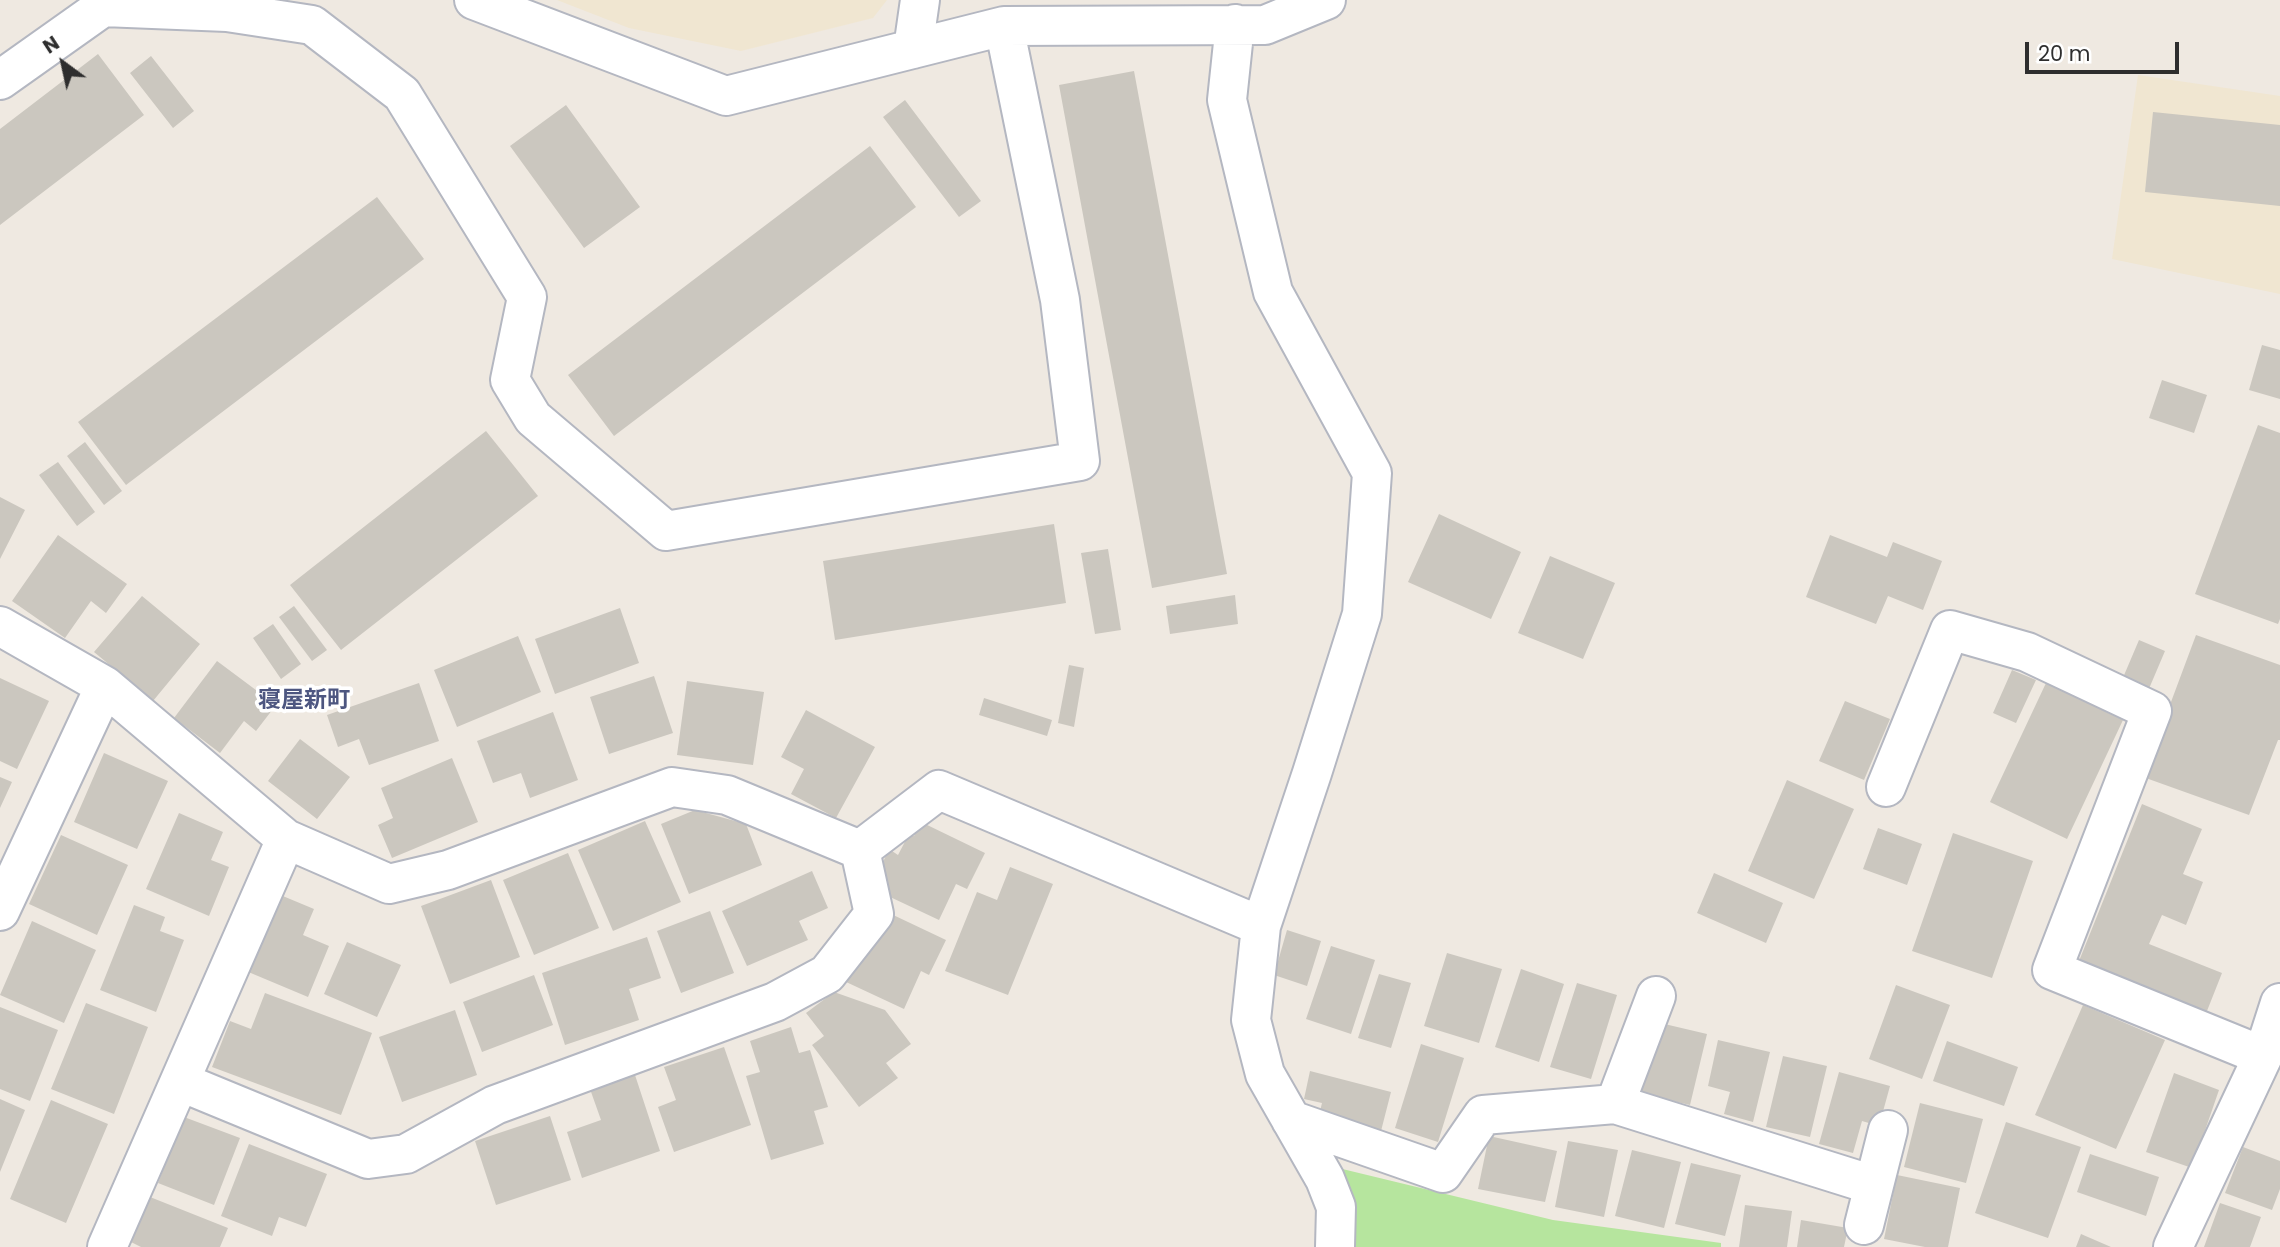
<!DOCTYPE html>
<html>
<head>
<meta charset="utf-8">
<style>
  body { margin:0 }
  #map { position:relative; width:2280px; height:1247px; overflow:hidden; background:#efe9e1; font-family:Poppins,sans-serif }
  canvas { display:block }
  .north { position:absolute; left:28px; top:28px; width:70px; height:70px; -webkit-text-stroke:5px #fff; paint-order:stroke; rotate:327deg; font-size:19px; font-weight:700; line-height:28px; text-align:center; color:#2e2e2e }
  .north::after { content:''; display:block; margin:auto; width:24px; height:32px; background:#2e2e2e; clip-path:polygon(50% 0,100% 100%,50% 72%,0 100%) }
  .scale { position:absolute; left:2025px; top:42px; width:154px; height:32px; box-sizing:border-box; border:4px solid #2e2e2e; border-top:0; padding-left:9px; font-size:21px; line-height:24px; white-space:nowrap; color:#2e2e2e; -webkit-text-stroke:5px #fff; paint-order:stroke }
</style>
</head>
<body>
<div id="map">
<canvas width="2280" height="1247"></canvas>
<div class="north">N</div>
<div class="scale">20 m</div>
</div>
<script>
const context = document.querySelector('canvas').getContext('2d');
context.lineJoin = 'round';
function paint(path, color) { context.fillStyle = color; context.fill(path, 'evenodd'); }
const poly = rows => new Path2D(rows.map(r => 'M' + r).join(''));
function stroke(path, color, width, dash) { context.strokeStyle = color; context.lineWidth = width; context.lineCap = dash ? 'butt' : 'round'; context.setLineDash(dash || []); context.stroke(path); }
function drawText(font, color, halo, rows, align = 'center') {
  context.font = font + ' Poppins,"Noto Sans JP",sans-serif'; context.lineWidth = 7; context.setLineDash([]); context.textBaseline = 'middle'; context.strokeStyle = halo; context.fillStyle = color; for (const [text, x, y, turn = 0] of rows) {
    context.save(); context.translate(x, y); context.rotate((+turn || 0) * Math.PI / 180); context.textAlign = isNaN(turn) ? turn : align; if (halo) context.strokeText(text, 0, 0); context.fillText(text, 0, 0); context.restore();
  }
}
paint(poly([
  [557,0,887,0,873,18,741,51,629,28],
  [2138,75,2280,96,2280,294,2112,259]
]), '#f0e6d1');
paint(poly([
  [1330,1166,1553,1220,1721,1243,1721,1247,1339,1247]
]), '#b6e59e');
paint(poly([
  [98,54,144,115,0,225,0,129],
  [151,56,194,111,173,128,130,73],
  [1134,71,1227,574,1152,588,1059,85],
  [905,100,981,201,959,217,883,117],
  [566,105,640,207,584,248,510,146],
  [2153,112,2280,125,2280,206,2145,192],
  [870,146,916,207,614,436,568,375],
  [377,197,424,259,126,485,78,422],
  [2262,345,2280,350,2280,399,2249,390],
  [2162,380,2207,395,2194,433,2149,418],
  [2258,425,2280,433,2280,619,2278,624,2195,594],
  [486,431,538,496,341,650,290,585],
  [85,442,122,491,104,505,67,456],
  [58,462,95,512,77,526,39,475],
  [0,497,25,510,0,559],
  [1439,514,1521,552,1491,619,1408,582],
  [1054,524,1066,603,835,640,823,561],
  [58,535,127,584,106,613,91,601,65,638,12,601],
  [1830,535,1887,557,1893,542,1942,561,1923,610,1888,596,1876,624,1806,597],
  [1108,549,1121,630,1095,634,1081,553],
  [1550,556,1615,583,1583,659,1518,633],
  [1235,595,1238,624,1170,634,1166,606],
  [142,596,200,644,153,701,94,652],
  [294,606,327,650,312,661,279,617],
  [620,608,639,663,555,694,535,639],
  [273,624,301,664,281,679,253,638],
  [2196,635,2280,665,2280,740,2278,740,2249,815,2143,777],
  [518,636,541,692,457,727,434,670],
  [2139,640,2165,651,2148,691,2122,680],
  [217,661,276,705,256,731,244,721,220,753,174,718],
  [1069,665,1084,668,1074,727,1058,723],
  [2012,670,2036,680,2016,723,1993,713],
  [654,676,673,733,609,754,590,697],
  [0,678,49,701,17,769,0,761],
  [687,681,764,692,753,765,677,755],
  [419,683,439,741,369,765,359,739,338,747,327,715],
  [2046,683,2123,720,2067,839,1990,802],
  [984,698,1052,720,1047,736,979,715],
  [1845,701,1890,719,1864,780,1819,761],
  [806,710,875,747,836,818,791,794,804,769,781,757],
  [553,712,578,780,530,798,521,773,493,783,477,741],
  [300,739,350,777,317,819,268,781],
  [104,753,168,781,137,849,74,822],
  [452,758,478,822,392,858,378,825,393,818,381,788],
  [0,777,12,782,0,808],
  [1787,780,1854,809,1814,899,1748,871],
  [2142,804,2202,829,2183,874,2203,882,2186,925,2162,915,2149,944,2222,973,2205,1016,2077,966],
  [695,810,746,824,762,865,689,894,661,824],
  [179,813,223,832,211,860,229,867,209,916,146,889],
  [645,821,681,902,613,931,578,850],
  [921,822,985,853,967,889,956,884,939,920,871,888,889,849,898,855,909,834,914,836],
  [1878,828,1922,844,1907,885,1863,869],
  [1953,833,2033,861,1992,978,1912,951],
  [61,835,128,865,97,935,29,904],
  [568,853,599,928,534,955,503,880],
  [1010,867,1053,884,1008,995,945,971,977,892,997,900],
  [812,871,828,908,799,921,808,940,747,966,722,911],
  [1714,873,1783,903,1766,943,1697,913],
  [491,880,520,957,450,984,421,906],
  [278,894,314,909,303,935,329,946,308,997,246,971],
  [134,905,165,917,160,931,184,940,156,1012,100,990],
  [710,911,734,973,681,993,657,931],
  [889,913,946,940,929,975,921,971,904,1009,844,981],
  [32,921,96,950,64,1023,0,995],
  [1287,930,1321,941,1307,986,1274,975],
  [647,937,661,978,629,989,639,1020,565,1045,542,973],
  [347,942,401,965,377,1017,324,994],
  [1331,946,1375,960,1351,1034,1306,1019],
  [1447,953,1502,969,1479,1043,1424,1026],
  [1521,969,1564,984,1539,1062,1495,1047],
  [1379,974,1411,983,1391,1048,1358,1038],
  [534,975,553,1025,482,1052,463,1002],
  [1577,983,1617,995,1591,1079,1550,1067],
  [1896,985,1950,1005,1922,1079,1869,1059],
  [834,992,885,1010,911,1044,886,1063,898,1078,859,1107,812,1045,824,1036,806,1013],
  [265,993,372,1033,341,1115,212,1067,230,1021,251,1029],
  [86,1003,148,1027,114,1114,51,1089],
  [2083,1005,2165,1040,2116,1149,2035,1115],
  [0,1007,58,1030,30,1101,0,1089],
  [455,1010,477,1075,402,1102,379,1037],
  [1656,1022,1707,1034,1690,1105,1639,1093],
  [791,1027,799,1053,810,1050,828,1107,814,1111,824,1144,771,1160,746,1076,760,1072,750,1041],
  [1718,1040,1770,1052,1753,1122,1724,1114,1730,1092,1708,1086],
  [1947,1041,2018,1067,2004,1106,1933,1081],
  [1421,1044,1464,1058,1438,1142,1395,1128],
  [724,1047,751,1125,674,1152,658,1107,676,1100,664,1067],
  [1783,1056,1827,1066,1810,1137,1766,1127],
  [1310,1071,1391,1092,1381,1131,1319,1115,1322,1103,1304,1099],
  [1839,1072,1890,1086,1879,1126,1862,1121,1853,1153,1819,1144],
  [2174,1073,2219,1090,2192,1168,2146,1152],
  [635,1075,660,1151,582,1178,567,1132,601,1120,590,1089],
  [0,1099,25,1110,0,1172],
  [51,1100,108,1124,66,1223,10,1199],
  [1920,1103,1983,1119,1966,1183,1904,1167],
  [550,1116,571,1180,496,1205,475,1141],
  [184,1117,240,1138,214,1205,158,1183],
  [2006,1122,2081,1147,2048,1238,1975,1213],
  [1489,1136,1557,1151,1545,1202,1478,1189],
  [1568,1141,1618,1150,1604,1217,1555,1207],
  [249,1144,327,1174,306,1227,279,1217,272,1236,221,1216],
  [2243,1147,2280,1161,2280,1189,2272,1210,2225,1193],
  [1632,1150,1681,1162,1664,1228,1615,1216],
  [2090,1154,2159,1177,2146,1216,2077,1192],
  [1691,1163,1741,1175,1725,1236,1675,1224],
  [1897,1175,1960,1188,1948,1247,1925,1247,1884,1239],
  [150,1197,228,1228,220,1247,141,1247,131,1242],
  [2220,1203,2261,1217,2250,1247,2204,1247],
  [1745,1205,1792,1211,1787,1247,1739,1247],
  [1801,1220,1848,1228,1844,1247,1797,1247],
  [2081,1234,2111,1247,2076,1247]
]), '#cbc7bf');
const minor = poly([
  [474,0,726,96,1004,26,1265,25,1326,0],
  [1235,24,1227,100,1273,292,1372,473,1362,614,1312,773,1261,926,1251,1020,1265,1074,1325,1179,1336,1207,1335,1247],
  [913,49,920,0],
  [0,80,103,7,227,12,312,25,402,94,527,297,510,380,533,418,666,531,1080,461,1060,300,1004,26],
  [0,626,105,686,286,839,107,1247],
  [1886,787,1950,630,2027,652,2152,711,2052,970,2263,1056],
  [860,850,939,790,1261,926],
  [0,911,105,686],
  [181,1082,368,1159,406,1154,495,1105,775,1002,827,974,874,914,860,850,727,795,672,787,448,870,389,884,286,839],
  [1615,1104,1656,996],
  [1291,1120,1443,1173,1483,1115,1615,1104,1873,1185],
  [1864,1225,1888,1130],
  [2173,1247,2263,1056,2280,1003]
]);
stroke(minor, '#b4b7c1', 42);
stroke(minor, '#fff', 38);
drawText('bold 23px', '#4d5680', '#fff', [
  ["寝屋新町",304,701]
]);
</script>
</body>
</html>
